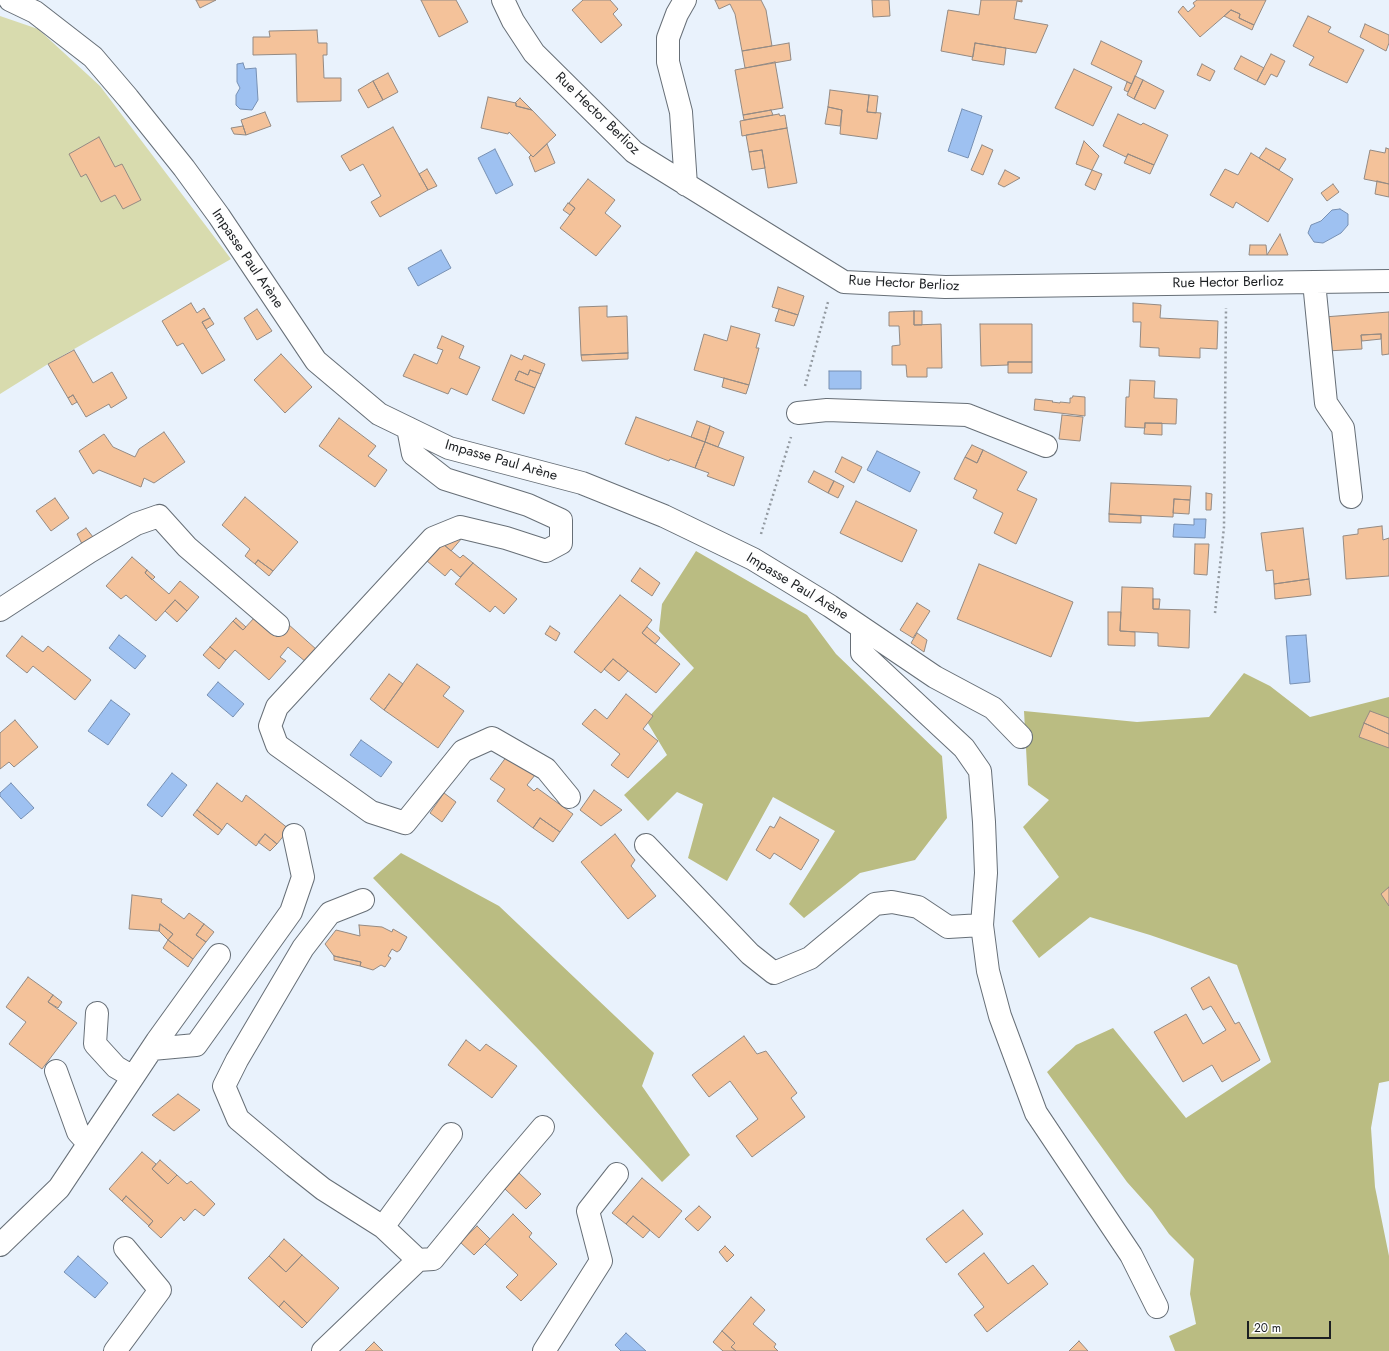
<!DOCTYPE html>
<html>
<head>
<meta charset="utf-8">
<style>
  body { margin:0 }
  #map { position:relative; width:1389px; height:1351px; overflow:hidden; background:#e9f2fc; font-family:Jost,sans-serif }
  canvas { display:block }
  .scale { position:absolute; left:1247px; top:1321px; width:84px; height:18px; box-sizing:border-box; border:2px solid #1c1f22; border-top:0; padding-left:5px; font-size:12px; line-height:14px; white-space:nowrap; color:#1c1f22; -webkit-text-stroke:3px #fefefe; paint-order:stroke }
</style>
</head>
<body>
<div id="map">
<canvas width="1389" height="1351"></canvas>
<div class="scale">20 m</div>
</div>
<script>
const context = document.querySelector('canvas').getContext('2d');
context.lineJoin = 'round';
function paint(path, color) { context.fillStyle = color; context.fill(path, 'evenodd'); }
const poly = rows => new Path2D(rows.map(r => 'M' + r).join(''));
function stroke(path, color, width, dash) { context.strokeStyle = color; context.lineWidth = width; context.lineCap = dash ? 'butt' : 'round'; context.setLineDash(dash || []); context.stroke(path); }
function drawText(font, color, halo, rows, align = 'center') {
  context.font = font + ' Jost,sans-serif'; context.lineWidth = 3; context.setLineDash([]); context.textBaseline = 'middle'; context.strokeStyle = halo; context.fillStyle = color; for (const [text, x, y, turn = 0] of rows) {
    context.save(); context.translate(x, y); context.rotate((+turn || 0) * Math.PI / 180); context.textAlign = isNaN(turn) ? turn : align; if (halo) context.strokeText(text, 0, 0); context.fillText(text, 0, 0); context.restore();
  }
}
paint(poly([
  [0,16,38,29,100,86,231,259,48,364,0,394]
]), '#d8dbae');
paint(poly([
  [696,551,807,615,836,654,942,756,947,818,915,860,860,873,804,918,789,904,835,831,773,797,727,881,688,858,703,804,677,792,648,821,624,795,667,755,646,720,694,668,659,631,662,604],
  [1244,673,1270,686,1310,717,1389,697,1389,1081,1379,1083,1371,1128,1375,1187,1389,1256,1389,1351,1175,1351,1169,1336,1196,1324,1190,1294,1194,1259,1169,1234,1152,1210,1127,1182,1047,1072,1076,1045,1113,1028,1186,1118,1271,1062,1237,965,1150,935,1090,917,1039,958,1012,921,1059,877,1023,827,1049,800,1028,785,1024,711,1137,722,1209,717],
  [401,853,499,906,654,1053,642,1086,690,1155,662,1182,538,1049,373,878]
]), '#babc82');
const water = poly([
  [243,63,245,69,256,68,258,100,252,110,240,109,236,105,236,95,240,88,237,82,237,64,243,63],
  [962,109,982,116,968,158,948,151,962,109],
  [495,149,513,185,496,194,478,158,495,149],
  [1340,209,1348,214,1348,225,1341,233,1323,243,1314,242,1308,233,1311,225,1321,221,1332,210,1340,209],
  [441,250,451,268,418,286,408,268,441,250],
  [829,371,861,371,861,389,829,389,829,371],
  [877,451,920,472,910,492,867,470,877,451],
  [1194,519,1206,519,1205,538,1173,537,1174,524,1194,525,1194,519],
  [119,635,146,656,135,669,109,648,119,635],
  [1306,635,1310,682,1290,684,1286,636,1306,635],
  [218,682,244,704,233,717,207,695,218,682],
  [111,700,130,714,108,745,88,731,111,700],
  [361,740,392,762,381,777,350,755,361,740],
  [172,773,187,785,162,817,147,805,172,773],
  [11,783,34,808,21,819,0,796,0,793,11,783],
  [78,1256,108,1283,95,1298,64,1272,78,1256],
  [626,1333,646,1351,621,1351,615,1345,626,1333]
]);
paint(water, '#9ec1f1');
stroke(water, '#7790b3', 1);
const building = poly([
  [196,0,216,0,200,8,196,0],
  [421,0,456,0,468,22,439,37,421,0],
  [583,0,610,0,618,9,613,14,622,25,601,43,572,10,583,0],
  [715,0,761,0,766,10,772,46,742,51,735,14,730,4,719,9,715,0],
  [872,0,889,0,890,16,873,17,872,0],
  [981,0,1022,0,1022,2,1017,1,1014,19,1048,25,1036,53,975,43,973,57,941,51,948,10,979,15,981,0],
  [1197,0,1266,0,1254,25,1239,18,1240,14,1231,10,1200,37,1178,12,1183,6,1188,12,1195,6,1193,3,1197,0],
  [1231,10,1240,14,1239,18,1254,25,1252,30,1224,16,1231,10],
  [1308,16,1331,27,1328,32,1364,50,1347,83,1309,65,1314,57,1293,46,1308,16],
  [1365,24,1389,35,1389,43,1386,51,1360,37,1365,24],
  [317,30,318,43,327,43,327,55,323,55,324,78,341,78,341,101,297,102,296,54,253,55,253,37,270,37,269,31,317,30],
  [1101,41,1142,61,1132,84,1091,64,1101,41],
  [789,43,791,60,745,68,742,51,789,43],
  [975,43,1006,48,1004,65,972,60,975,43],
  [1271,54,1285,61,1277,77,1271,74,1265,85,1257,81,1271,54],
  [1241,56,1264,68,1257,81,1234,69,1241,56],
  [775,62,783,108,743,115,735,70,775,62],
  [1202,64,1215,71,1210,81,1197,75,1202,64],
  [1074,69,1112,87,1093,126,1055,108,1074,69],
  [388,73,398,92,383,100,373,81,388,73],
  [1135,76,1143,80,1134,99,1127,95,1135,76],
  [1143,80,1164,91,1155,109,1134,99,1143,80],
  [373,81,383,100,368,108,358,90,373,81],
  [1127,82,1132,84,1128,92,1124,90,1127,82],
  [830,90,869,95,867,112,881,113,877,139,840,134,842,110,828,107,830,90],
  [869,95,878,96,876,113,867,112,869,95],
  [488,97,516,103,516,106,532,110,556,135,533,157,509,132,508,134,481,128,488,97],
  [520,98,532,110,516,106,516,103,515,103,520,98],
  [828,107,842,110,840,126,825,124,828,107],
  [771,110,773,115,744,120,743,115,771,110],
  [265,112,271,126,246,135,241,120,265,112],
  [779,114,780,116,785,115,787,128,742,136,740,121,779,114],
  [1118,114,1141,125,1143,123,1168,135,1154,165,1128,154,1126,157,1103,146,1118,114],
  [243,126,246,135,234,134,231,128,243,126],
  [393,127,428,190,380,217,371,202,381,196,363,164,350,171,341,156,393,127],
  [787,128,797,183,768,188,762,150,749,152,746,135,787,128],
  [99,137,115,167,122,164,141,200,123,209,115,195,101,202,86,174,81,177,69,154,99,137],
  [1084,141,1099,156,1092,170,1076,164,1084,141],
  [547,144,555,163,535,172,529,157,531,155,533,157,547,144],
  [982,145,993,150,983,175,971,170,982,145],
  [1266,148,1286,159,1279,170,1259,158,1266,148],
  [1386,148,1389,149,1389,184,1364,179,1370,150,1385,153,1386,148],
  [762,150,765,168,752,170,749,152,762,150],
  [1251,153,1293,179,1268,222,1236,202,1233,208,1210,195,1225,169,1238,175,1251,153],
  [1128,154,1154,165,1150,174,1124,163,1128,154],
  [427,169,437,186,428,190,419,174,427,169],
  [1005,170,1020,178,1004,187,998,184,1005,170],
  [1092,170,1102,174,1095,190,1085,185,1092,170],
  [588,179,615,200,605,213,621,226,596,256,560,228,575,208,569,203,588,179],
  [1377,181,1389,184,1389,197,1375,194,1377,181],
  [1333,184,1339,192,1327,201,1321,193,1333,184],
  [568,203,575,208,570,215,563,210,568,203],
  [1280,234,1288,255,1267,255,1280,234],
  [1250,245,1266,245,1267,255,1249,255,1250,245],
  [778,287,804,296,798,315,772,307,778,287],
  [191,303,197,313,204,308,210,318,202,322,225,360,202,374,183,343,177,346,162,321,191,303],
  [1133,303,1161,305,1160,318,1218,321,1217,349,1200,348,1200,358,1159,356,1159,348,1140,347,1141,322,1133,322,1133,303],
  [607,306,607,317,627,316,628,353,581,355,579,307,607,306],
  [257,309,272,331,257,340,244,318,257,309],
  [779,309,798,315,794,326,775,321,779,309],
  [914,311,922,311,922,325,914,325,914,311],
  [914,311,914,325,941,324,942,368,927,368,927,377,907,377,906,365,892,365,892,346,900,345,899,326,889,326,889,312,914,311],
  [1389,312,1389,354,1382,355,1381,334,1361,335,1362,349,1327,351,1324,317,1389,312],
  [210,318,214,324,206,329,202,322,210,318],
  [980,324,1032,324,1032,362,1008,362,1008,365,981,366,980,324],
  [731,326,760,334,756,348,759,348,749,385,694,370,704,334,727,341,731,326],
  [1381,334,1381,339,1362,341,1361,335,1381,334],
  [442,336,464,346,459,358,480,367,467,395,451,388,448,394,403,376,414,354,437,364,443,350,437,348,442,336],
  [74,350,93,383,112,372,127,398,111,408,109,404,86,417,73,395,68,398,48,364,74,350],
  [628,353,628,359,582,361,581,355,628,353],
  [281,354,312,387,285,413,254,380,281,354],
  [511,355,522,360,524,355,545,364,541,374,530,370,528,375,519,371,515,380,535,388,524,414,492,400,511,355],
  [1008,362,1032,362,1032,373,1008,373,1008,362],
  [530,370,541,374,535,388,515,380,519,371,528,375,530,370],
  [724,378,749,385,746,394,722,387,724,378],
  [1130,380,1155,381,1154,398,1177,399,1176,424,1145,423,1145,428,1125,427,1126,397,1129,397,1130,380],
  [73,395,77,402,72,405,68,398,73,395],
  [1073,396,1085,397,1085,416,1034,410,1035,399,1053,401,1052,402,1060,403,1060,402,1070,403,1070,398,1072,398,1073,396],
  [1062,415,1083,417,1080,441,1059,439,1062,415],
  [636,417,705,442,695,468,670,459,669,461,625,444,636,417],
  [339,418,376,446,368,456,387,470,375,487,319,446,339,418],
  [697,421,710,426,705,442,691,437,697,421],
  [1145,423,1162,423,1162,435,1144,434,1145,423],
  [710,426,724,432,718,447,705,442,710,426],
  [164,432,185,462,154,483,144,478,141,487,99,470,93,474,79,451,104,434,113,447,135,457,139,449,164,432],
  [705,442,744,457,734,486,707,476,709,473,695,468,705,442],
  [972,445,983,450,977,463,965,457,972,445],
  [983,450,1027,472,1017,490,1037,499,1016,544,994,533,1003,513,973,498,977,490,954,479,965,457,977,463,983,450],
  [842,457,862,467,854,483,835,472,842,457],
  [814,471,834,481,828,493,808,482,814,471],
  [834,481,844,486,838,498,828,493,834,481],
  [1111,483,1191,486,1190,500,1174,499,1173,517,1109,514,1111,483],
  [1206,493,1212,494,1211,510,1206,510,1206,493],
  [245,497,298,542,273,571,258,560,255,564,245,556,250,549,222,525,245,497],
  [55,498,69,518,51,531,36,511,55,498],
  [1174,499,1190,500,1189,514,1173,513,1174,499],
  [856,501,917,530,902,562,840,533,856,501],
  [1109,514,1141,516,1141,523,1109,522,1109,514],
  [1382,526,1383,540,1389,538,1389,576,1346,579,1343,536,1358,534,1358,529,1382,526],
  [86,528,93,537,82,544,77,534,86,528],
  [1303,528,1309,579,1274,584,1273,570,1266,571,1261,533,1303,528],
  [450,538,462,538,451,551,443,544,450,538],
  [443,544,460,558,463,555,473,563,460,577,451,569,445,576,427,561,443,544],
  [1195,544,1209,544,1207,575,1194,574,1195,544],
  [132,557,147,570,145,573,169,594,180,581,199,597,187,611,175,600,156,621,126,595,121,599,106,586,132,557],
  [258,560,273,571,269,576,255,564,258,560],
  [473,563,517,599,504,614,495,606,490,612,455,584,473,563],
  [979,564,1073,602,1051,657,957,619,979,564],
  [640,568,660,583,652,596,631,581,640,568],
  [147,570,155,577,152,580,145,573,147,570],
  [1309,579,1311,595,1275,599,1274,584,1309,579],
  [1122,587,1153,588,1153,609,1190,610,1189,648,1158,646,1158,633,1120,631,1122,587],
  [620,595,652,620,642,633,680,664,656,693,613,659,601,673,574,652,620,595],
  [1153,599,1160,599,1159,609,1153,609,1153,599],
  [175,600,187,611,177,622,165,611,175,600],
  [917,603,930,611,913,638,900,630,917,603],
  [1108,612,1121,612,1120,631,1135,632,1135,646,1108,645,1108,612],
  [255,617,277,637,288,624,317,650,306,662,288,647,280,657,286,661,269,680,235,650,226,660,210,647,233,621,243,630,255,617],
  [236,618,246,627,243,630,233,621,236,618],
  [550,626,560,633,556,641,545,634,550,626],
  [647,627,660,638,655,644,642,633,647,627],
  [917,633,927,640,924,652,911,643,917,633],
  [22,636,43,652,48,646,91,680,75,700,33,666,27,673,6,656,22,636],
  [210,647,226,660,219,669,203,655,210,647],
  [613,659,628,671,619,681,604,669,613,659],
  [417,664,450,687,443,696,464,711,438,748,384,710,417,664],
  [389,674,403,684,384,710,370,699,389,674],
  [626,694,653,716,643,729,658,741,628,778,611,765,620,754,582,724,595,709,607,719,626,694],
  [1370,711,1389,718,1389,734,1364,723,1370,711],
  [15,720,38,747,14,767,9,762,0,769,0,733,15,720],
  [1364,723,1389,734,1389,748,1359,737,1364,723],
  [507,756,535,775,527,785,534,791,537,788,573,814,560,832,540,818,533,828,497,801,505,789,490,779,507,756],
  [217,783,242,802,246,795,289,829,277,844,265,834,256,846,227,823,222,830,197,810,217,783],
  [594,790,622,810,601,826,580,810,594,790],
  [444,793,456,802,442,822,430,813,444,793],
  [197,810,222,830,218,835,193,815,197,810],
  [780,817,819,840,801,870,774,853,770,859,756,850,770,826,774,828,780,817],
  [540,818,560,832,553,842,533,828,540,818],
  [265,834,277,844,270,851,258,842,265,834],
  [615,834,635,860,631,866,656,896,628,919,581,862,615,834],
  [1389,887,1389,906,1381,894,1389,887],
  [132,895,162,899,161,902,184,919,189,913,204,924,196,935,206,942,193,959,168,940,173,934,160,924,159,931,129,929,132,895],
  [160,924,173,934,168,940,159,931,160,924],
  [204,924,214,932,206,942,196,935,204,924],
  [359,925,382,927,392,932,393,929,407,937,400,950,397,952,392,949,388,956,391,958,385,967,381,965,373,970,360,966,361,962,334,956,325,944,336,930,360,936,359,925],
  [168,940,193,959,188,967,163,948,168,940],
  [334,956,361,962,360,966,334,960,334,956],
  [28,977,53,995,48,1002,77,1023,42,1069,9,1044,26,1022,6,1007,28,977],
  [1209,977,1235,1024,1239,1022,1260,1060,1222,1082,1212,1065,1183,1082,1154,1032,1186,1014,1203,1044,1226,1030,1211,1006,1203,1010,1191,988,1209,977],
  [53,995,62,1002,58,1008,48,1002,53,995],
  [744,1036,757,1054,766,1051,797,1093,791,1098,805,1117,752,1157,736,1136,758,1119,730,1081,709,1097,692,1075,744,1036],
  [466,1040,480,1051,486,1044,517,1066,492,1098,448,1065,466,1040],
  [178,1094,200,1110,174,1131,152,1115,178,1094],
  [142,1152,156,1164,152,1169,168,1184,177,1175,187,1184,191,1181,215,1204,204,1216,195,1209,184,1221,181,1217,161,1238,148,1226,153,1221,126,1196,122,1201,109,1189,142,1152],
  [160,1160,177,1175,168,1184,152,1169,160,1160],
  [519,1173,541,1194,526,1209,505,1189,519,1173],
  [642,1178,682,1211,659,1238,633,1216,626,1224,612,1213,642,1178],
  [126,1196,153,1221,149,1226,122,1201,126,1196],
  [699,1206,711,1217,698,1231,685,1219,699,1206],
  [963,1210,983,1234,946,1263,926,1239,963,1210],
  [513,1214,532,1233,529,1237,557,1264,521,1301,506,1287,518,1275,485,1244,513,1214],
  [633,1216,650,1230,643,1238,626,1224,633,1216],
  [477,1226,490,1239,474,1255,460,1242,477,1226],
  [284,1239,302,1255,286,1272,269,1256,284,1239],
  [725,1246,734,1255,727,1262,719,1252,725,1246],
  [984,1253,1008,1284,1033,1265,1048,1284,987,1332,974,1315,984,1307,958,1274,984,1253],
  [302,1255,339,1288,307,1323,284,1301,279,1307,248,1278,269,1256,286,1272,302,1255],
  [751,1297,765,1310,753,1324,776,1344,774,1347,778,1351,736,1351,731,1347,735,1343,722,1331,751,1297],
  [284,1301,307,1323,302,1328,279,1307,284,1301],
  [722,1331,735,1343,731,1347,736,1351,723,1351,713,1342,722,1331],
  [1079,1341,1088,1351,1069,1351,1079,1341],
  [374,1342,383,1351,365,1351,374,1342]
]);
paint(building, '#f4c29a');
stroke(building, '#948a83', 1);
const minor = poly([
  [10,0,35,12,93,57,128,98,184,168,219,216,316,361,379,414,449,448,582,483,664,516,753,559,830,606,935,677,993,708,1021,737],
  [503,0,513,21,534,53,634,152,844,282,945,287,1389,281],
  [685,0,677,14,668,38,668,62,681,112,686,185],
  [1314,282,1326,403,1343,428,1351,497],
  [798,413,827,410,967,415,1046,446],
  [408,428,413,454,445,479,528,505,561,520,561,543,546,551,506,538,460,527,433,538,277,707,270,726,277,745,371,812,405,823,463,751,492,738,546,769,569,797],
  [0,610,89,552,136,524,159,516,187,547,278,625],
  [862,628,862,653,964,748,980,771,984,822,986,873,982,925,988,971,1000,1016,1036,1113,1131,1255,1157,1307],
  [646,845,750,954,774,973,810,958,875,904,892,902,918,907,948,927,982,925],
  [363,900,330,913,303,948,237,1060,224,1086,238,1119,294,1166,323,1189,383,1227],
  [97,1013,95,1044,116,1067,133,1077],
  [152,1049,196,1045,291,912,303,877,294,835],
  [56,1071,78,1132,88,1143],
  [0,1245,59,1188,157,1041,219,955],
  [418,1260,433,1259,496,1182,543,1127],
  [115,1351,160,1290,125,1248],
  [323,1351,418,1260,383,1227,451,1134],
  [544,1351,601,1261,588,1211,617,1174]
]);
stroke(minor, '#676f77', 24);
stroke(poly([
  [805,386,828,302],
  [761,534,791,437],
  [1215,613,1224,527,1226,308]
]), '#939aa1', 2.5, [2, 3]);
stroke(minor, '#fff', 22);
drawText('14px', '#1c1f22', '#fefefe', [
  ["Rue Hector Berlioz",597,114,44],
  ["Impasse Paul Arène",247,259,56],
  ["Rue Hector Berlioz",1228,283,-1],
  ["Rue Hector Berlioz",904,284,3],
  ["Impasse Paul Arène",501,461,16],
  ["Impasse Paul Arène",797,587,31]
]);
</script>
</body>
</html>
